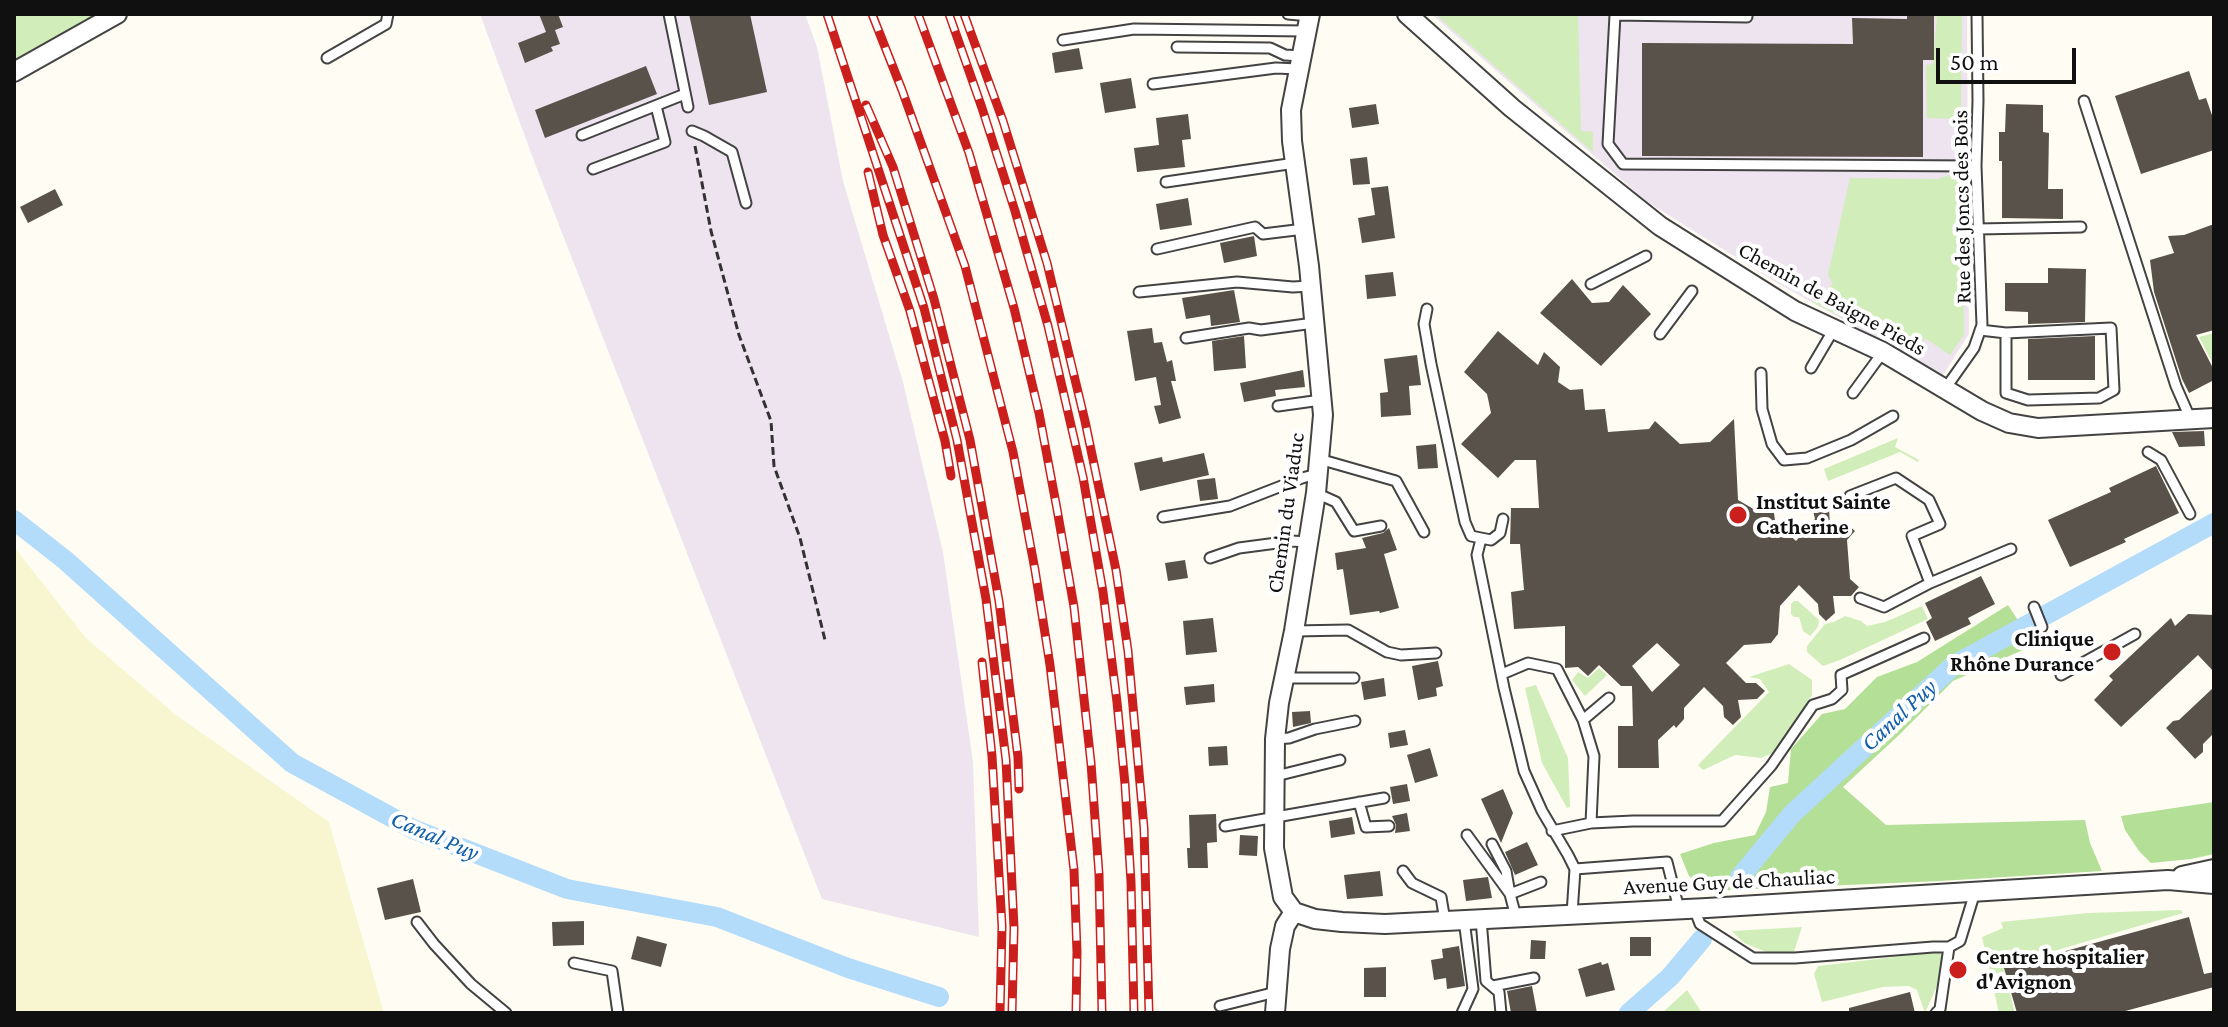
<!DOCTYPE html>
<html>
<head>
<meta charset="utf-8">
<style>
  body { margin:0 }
  #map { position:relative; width:2228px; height:1027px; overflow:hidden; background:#fffdf3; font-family:"Crimson Pro",serif }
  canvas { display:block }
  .frame { position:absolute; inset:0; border:16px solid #101010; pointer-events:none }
  .scale { position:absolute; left:1936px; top:48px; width:140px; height:36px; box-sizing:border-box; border:4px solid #101010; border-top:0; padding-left:10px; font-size:24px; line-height:28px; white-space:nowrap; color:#101010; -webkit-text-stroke:6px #fff; paint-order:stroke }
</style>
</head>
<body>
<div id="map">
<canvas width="2228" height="1027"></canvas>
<div class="frame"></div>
<div class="scale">50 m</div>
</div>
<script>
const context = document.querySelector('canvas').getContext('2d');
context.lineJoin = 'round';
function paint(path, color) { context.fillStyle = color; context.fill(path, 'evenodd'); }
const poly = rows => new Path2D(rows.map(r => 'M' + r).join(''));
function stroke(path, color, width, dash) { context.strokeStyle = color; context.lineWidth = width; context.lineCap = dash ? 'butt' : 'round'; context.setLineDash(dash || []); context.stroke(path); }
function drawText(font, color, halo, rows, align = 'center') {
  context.font = font + ' "Crimson Pro",serif'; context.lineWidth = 8; context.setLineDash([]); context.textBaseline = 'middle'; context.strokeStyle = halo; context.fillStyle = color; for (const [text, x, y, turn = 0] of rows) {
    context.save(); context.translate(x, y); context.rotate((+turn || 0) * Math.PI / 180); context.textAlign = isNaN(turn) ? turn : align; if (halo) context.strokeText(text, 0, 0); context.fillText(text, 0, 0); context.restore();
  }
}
paint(poly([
  [480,14,805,14,817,47,843,181,903,382,943,552,973,762,979,937,822,899,534,161],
  [1431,14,1967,14,1969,334,1943,375,1777,283,1646,201]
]), '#eee4ef');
paint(poly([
  [14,547,86,638,176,715,329,822,384,1013,14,1013]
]), '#f8f6d0');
paint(poly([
  [14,14,103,14,14,62],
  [1435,14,1578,14,1581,131,1593,132,1593,152],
  [1919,14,1962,14,1961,119,1927,118,1926,65,1933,64,1937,17],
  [1958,172,1963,177,1964,335,1950,355,1925,338,1915,354,1812,302,1833,284,1828,275,1850,178,1938,179],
  [2214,333,2214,366,2199,337],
  [1898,438,1895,447,1919,460,1918,462,1900,452,1828,481,1824,469],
  [1794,601,1798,601,1819,620,1818,627,1810,636,1803,631,1799,617,1794,617,1791,614,1791,604],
  [1922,606,1928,619,1840,660,1823,666,1807,652,1807,646,1825,624,1834,622,1845,616,1861,621,1867,626,1885,622],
  [1789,664,1812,680,1812,695,1776,752,1761,758,1735,755,1703,770,1698,765,1769,692,1760,679,1749,677],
  [1599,668,1607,675,1585,696,1572,680,1578,672,1588,678],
  [1536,685,1568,758,1570,807,1567,808,1542,763,1525,688],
  [2181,910,2183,913,2003,966,2015,1013,1999,1013,1982,937,2003,928,2001,922,2088,913],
  [1802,927,1794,952,1774,955,1744,943,1732,931],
  [1937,952,1946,957,1944,970,1925,1013,1917,990,1909,986,1883,987,1822,1002,1814,974,1818,966],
  [1687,990,1702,1013,1662,1013]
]), '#d1edb9');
paint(poly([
  [2008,605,2034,645,1953,681,1899,735,1843,787,1886,825,2085,820,2090,843,2102,871,1940,881,1707,891,1689,876,1680,854,1714,843,1755,835,1766,812,1770,787,1788,783,1791,749,1822,714,1845,709,1877,677,1917,662],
  [2214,802,2214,854,2191,859,2151,863,2139,851,2125,830,2121,816]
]), '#b3df97');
stroke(poly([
  [14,520,65,560,292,763,413,829,567,889,717,917,848,968,939,997],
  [1740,877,1792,814,1954,665,2214,523],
  [1629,1013,1670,977,1702,939]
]), '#b3dcfa', 20);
paint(poly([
  [539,14,558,14,563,27,555,30,560,44,551,47,553,51,525,63,518,43,546,32],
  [689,14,750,14,767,92,709,105],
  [1934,15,1934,60,1923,60,1923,157,1642,156,1642,43,1853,44,1852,18,1907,19,1907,16],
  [1079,48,1083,69,1055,73,1052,53],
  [646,66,657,94,545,138,535,110],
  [2189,71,2199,100,2206,98,2214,121,2214,150,2141,174,2115,96],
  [1131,78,1136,108,1105,113,1100,83],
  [1376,104,1379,124,1352,128,1349,108],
  [2006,104,2043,105,2043,132,2049,133,2048,189,2063,189,2063,219,2002,218,2002,161,1999,161,1999,132,2005,132],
  [1188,114,1191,139,1182,140,1185,167,1137,172,1134,148,1159,145,1156,118],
  [1367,157,1370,184,1353,185,1350,159],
  [1388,186,1395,238,1362,243,1358,218,1375,215,1371,188],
  [55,189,63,205,28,223,20,207],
  [1188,198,1192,225,1160,230,1156,204],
  [2214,224,2214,330,2196,335,2214,370,2214,380,2189,393,2182,379,2154,292,2150,260,2174,253,2168,236,2184,235],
  [1254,236,1257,256,1224,263,1220,243],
  [2048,268,2086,269,2085,322,2028,324,2028,312,2005,311,2005,283,2048,283],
  [1393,272,1396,296,1367,299,1365,275],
  [1572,279,1592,303,1609,302,1623,285,1651,314,1601,366,1540,313],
  [1234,290,1240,322,1211,326,1210,315,1186,319,1182,298],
  [1152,328,1154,343,1162,342,1167,362,1172,360,1176,381,1171,381,1181,418,1159,424,1154,406,1161,405,1156,377,1135,381,1127,331],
  [1498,331,1538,365,1544,352,1560,367,1558,382,1570,390,1583,389,1585,410,1605,409,1608,432,1649,429,1655,421,1680,444,1710,442,1734,419,1738,500,1757,511,1763,504,1774,513,1775,521,1796,541,1815,519,1813,510,1821,501,1829,508,1830,526,1847,524,1855,531,1847,540,1850,579,1859,587,1851,596,1833,596,1835,613,1826,621,1819,614,1818,604,1799,585,1780,606,1778,634,1771,643,1744,645,1726,663,1746,683,1756,683,1765,691,1757,699,1738,700,1741,717,1733,725,1724,717,1723,706,1704,687,1684,708,1684,719,1676,728,1674,725,1658,740,1659,768,1618,768,1618,726,1633,726,1632,686,1621,686,1599,665,1588,676,1578,667,1565,668,1565,626,1514,629,1511,592,1524,590,1520,544,1510,544,1511,508,1539,508,1536,460,1515,460,1498,478,1461,444,1491,413,1487,394,1464,372],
  [1657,643,1680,665,1652,692,1632,666],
  [1244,336,1246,368,1214,371,1212,341],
  [2095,336,2095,380,2028,380,2028,339],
  [1417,355,1421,385,1409,386,1411,415,1381,417,1380,393,1388,392,1384,359],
  [1303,370,1305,387,1275,390,1276,396,1244,402,1240,383],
  [2204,431,2205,446,2179,447,2172,432],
  [1436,444,1438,468,1418,469,1416,446],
  [1204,453,1209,475,1140,491,1134,463,1162,457,1163,462],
  [2156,466,2179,513,2124,539,2126,542,2070,567,2048,520,2111,492,2109,488],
  [1215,478,1218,499,1200,501,1197,480],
  [1389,528,1397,550,1384,554,1399,608,1380,613,1379,611,1350,615,1343,569,1337,570,1335,553,1366,548,1362,538,1383,533],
  [1185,560,1188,578,1168,581,1165,563],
  [1981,576,1995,604,1968,618,1971,624,1935,641,1926,622,1932,618,1925,603],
  [2188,614,2214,615,2214,672,2198,655,2121,727,2094,700,2113,680,2109,676,2171,618,2175,626],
  [1213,618,1217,652,1186,655,1183,621],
  [1438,661,1443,686,1436,688,1437,696,1418,700,1412,666],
  [1384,678,1386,696,1364,700,1361,682],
  [1214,684,1215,702,1186,705,1184,687],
  [2214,687,2214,733,2203,744,2203,752,2195,759,2166,728,2173,721,2179,720],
  [1310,711,1311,723,1293,727,1292,712],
  [1405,730,1408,745,1390,748,1388,733],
  [1227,746,1228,765,1209,766,1208,747],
  [1430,748,1438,776,1415,783,1407,755],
  [1407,784,1410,801,1393,804,1390,787],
  [1503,789,1513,813,1501,843,1481,799],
  [1407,813,1410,831,1395,833,1396,825,1392,816],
  [1216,814,1217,842,1207,843,1208,868,1188,868,1187,848,1190,848,1189,815],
  [1352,817,1355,834,1331,838,1329,821],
  [1240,835,1258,836,1257,856,1239,855],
  [1527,842,1538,865,1515,875,1505,852],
  [1380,871,1383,896,1347,899,1344,875],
  [1488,877,1492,898,1466,901,1463,880],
  [413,879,421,912,385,920,377,888],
  [2189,917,2204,974,2214,972,2214,987,2118,1013,2017,1013,2004,968],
  [584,921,584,945,553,946,552,922],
  [637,936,667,944,661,967,631,959],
  [1630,937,1651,937,1651,956,1630,956],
  [1531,940,1546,941,1545,959,1530,959],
  [1459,946,1465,986,1447,989,1446,978,1434,980,1431,960,1443,958,1442,949],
  [1601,962,1602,965,1608,963,1615,990,1586,997,1578,969],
  [1386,967,1386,997,1364,997,1364,968],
  [1532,986,1537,1013,1511,1013,1507,991],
  [1910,992,1915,1013,1849,1013,1849,1008]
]), '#59524b');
const lane = poly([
  [669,14,688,107],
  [1288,14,1310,16],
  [1747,14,1747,17,1615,15,1608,144,1623,164,1976,166],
  [1063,40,1134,29,1306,31],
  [1177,47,1270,48,1285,55,1301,56],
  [327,58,386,24,388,14],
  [1153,84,1276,68,1298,69],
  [2084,101,2176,386,2190,418],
  [692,131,704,136,732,152,746,203],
  [582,135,685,94],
  [593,169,665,142,656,106],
  [1166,182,1295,163],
  [1978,229,2081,227],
  [1157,249,1255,227,1263,234,1304,229],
  [1591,284,1646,256],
  [1139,292,1237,282,1293,287,1310,286],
  [1427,309,1424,324,1431,364,1465,522,1471,536,1491,540,1500,533,1503,519],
  [1980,330,2006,333,2006,393,2028,400,2099,398,2114,390,2111,328,2006,333],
  [1660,334,1692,291],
  [1186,338,1249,328,1261,330,1314,323],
  [1811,368,1834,329],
  [1761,373,1762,409,1772,444,1784,460,1807,458,1851,440,1893,416],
  [1945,389,1974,348,1982,325,1976,166,1978,101,1977,14],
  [1853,393,1883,352],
  [1278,406,1321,400],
  [2148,452,2161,460,2190,514],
  [1319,459,1396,481,1424,532],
  [1316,493,1336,502,1354,531,1381,526],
  [1850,496,1896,478,1929,500,1940,524,1912,536,1930,583],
  [1163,517,1230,506,1302,478,1317,474],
  [1481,539,1477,555,1504,688,1524,771,1542,811,1568,855,1575,869,1667,862,1679,909],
  [1210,558,1239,548,1292,541,1307,542],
  [1860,598,1884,607,1930,583,2011,549],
  [2034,607,2042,627],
  [1294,631,1348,630,1387,652,1401,655,1436,653],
  [1502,674,1528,663,1557,669,1583,720,1594,756,1591,823],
  [2061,675,2135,634],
  [1284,678,1354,678],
  [1583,720,1609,698],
  [1275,739,1289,738,1315,729,1355,721],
  [1276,776,1340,760],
  [1359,802,1366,827,1389,826],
  [1225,826,1384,798],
  [1552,831,1591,823,1633,821,1722,821,1771,766,1813,705,1832,699,1842,690,1841,675,1924,638],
  [1467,835,1510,894,1516,917],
  [1492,844,1506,871,1510,894,1541,882],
  [1403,871,1412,883,1441,897,1445,921],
  [1694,908,1700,924,1753,958,1795,958,1933,947,1949,947,1960,941,1975,892],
  [1572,914,1575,869],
  [1481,919,1486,981,1499,992,1501,1013],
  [417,922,434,944,471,984,506,1013],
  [574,963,612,971,618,1013],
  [1493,986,1534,978],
  [1220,1006,1268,994,1276,996],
  [1462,1013,1473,989,1464,920],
  [1936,1013,1940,1009,1949,947]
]);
const street = poly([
  [1407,14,1512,108,1660,226,1795,311,1883,352,1982,411,2009,423,2038,428,2214,418],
  [14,72,117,14],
  [2182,876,2214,869],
  [1294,912,1315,919,1342,922,1385,924,1707,908,2168,880,2214,884],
  [1294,912,1283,897,1274,848,1275,739,1279,703,1294,631,1316,493,1323,415,1309,266,1292,141,1291,110,1310,14],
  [1275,1013,1280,949,1285,926,1294,912]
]);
stroke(lane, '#434343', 13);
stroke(street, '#434343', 22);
stroke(poly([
  [695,146,711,231,739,335,771,421,774,466,800,538,825,640]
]), '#323232', 3, [8, 4]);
stroke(lane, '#fff', 9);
stroke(street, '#fff', 18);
const rail = poly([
  [827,14,924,308,957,440,986,599,1006,760,1014,928,1012,1013],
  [872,14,902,90,965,266,1013,452,1035,570,1050,665,1074,870,1077,952,1076,1013],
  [918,14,969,153,1014,308,1039,413,1057,509,1074,607,1091,763,1099,874,1102,1013],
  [949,14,982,108,1015,211,1048,326,1083,477,1103,592,1117,702,1125,784,1131,882,1134,1013],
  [964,14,1003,121,1047,263,1085,421,1116,570,1128,651,1144,828,1149,1013],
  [866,105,893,167,934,299,970,440,999,601,1018,757,1019,789],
  [868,172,883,235,910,311,945,441,951,476],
  [982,662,992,756,1002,926,1000,1013]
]);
stroke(rail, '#cb1f1d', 9);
stroke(rail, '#fff', 6, [18]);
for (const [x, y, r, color] of [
  [1738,515,10,"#cb1f1d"],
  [2112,652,10,"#cb1f1d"],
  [1958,970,10,"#cb1f1d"]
]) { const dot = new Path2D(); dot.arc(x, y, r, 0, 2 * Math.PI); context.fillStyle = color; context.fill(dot); stroke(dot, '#fff', 3); }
drawText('22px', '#101010', '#fff', [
  ["Rue des Joncs des Bois",1962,207,-91],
  ["Chemin de Baigne Pieds",1832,299,29],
  ["Chemin du Viaduc",1286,513,-82],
  ["Avenue Guy de Chauliac",1729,882,-3]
]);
drawText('bold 22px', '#101010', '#fff', [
  ["Institut Sainte",1756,502],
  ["Catherine",1756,527],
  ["Clinique",2094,639,"right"],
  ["Rhône Durance",2094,664,"right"],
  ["Centre hospitalier",1976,957],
  ["d'Avignon",1976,982]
], 'left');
drawText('italic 24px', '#0f5eac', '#fff', [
  ["Canal Puy",1899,715,-43],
  ["Canal Puy",435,836,23]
]);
</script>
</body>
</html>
